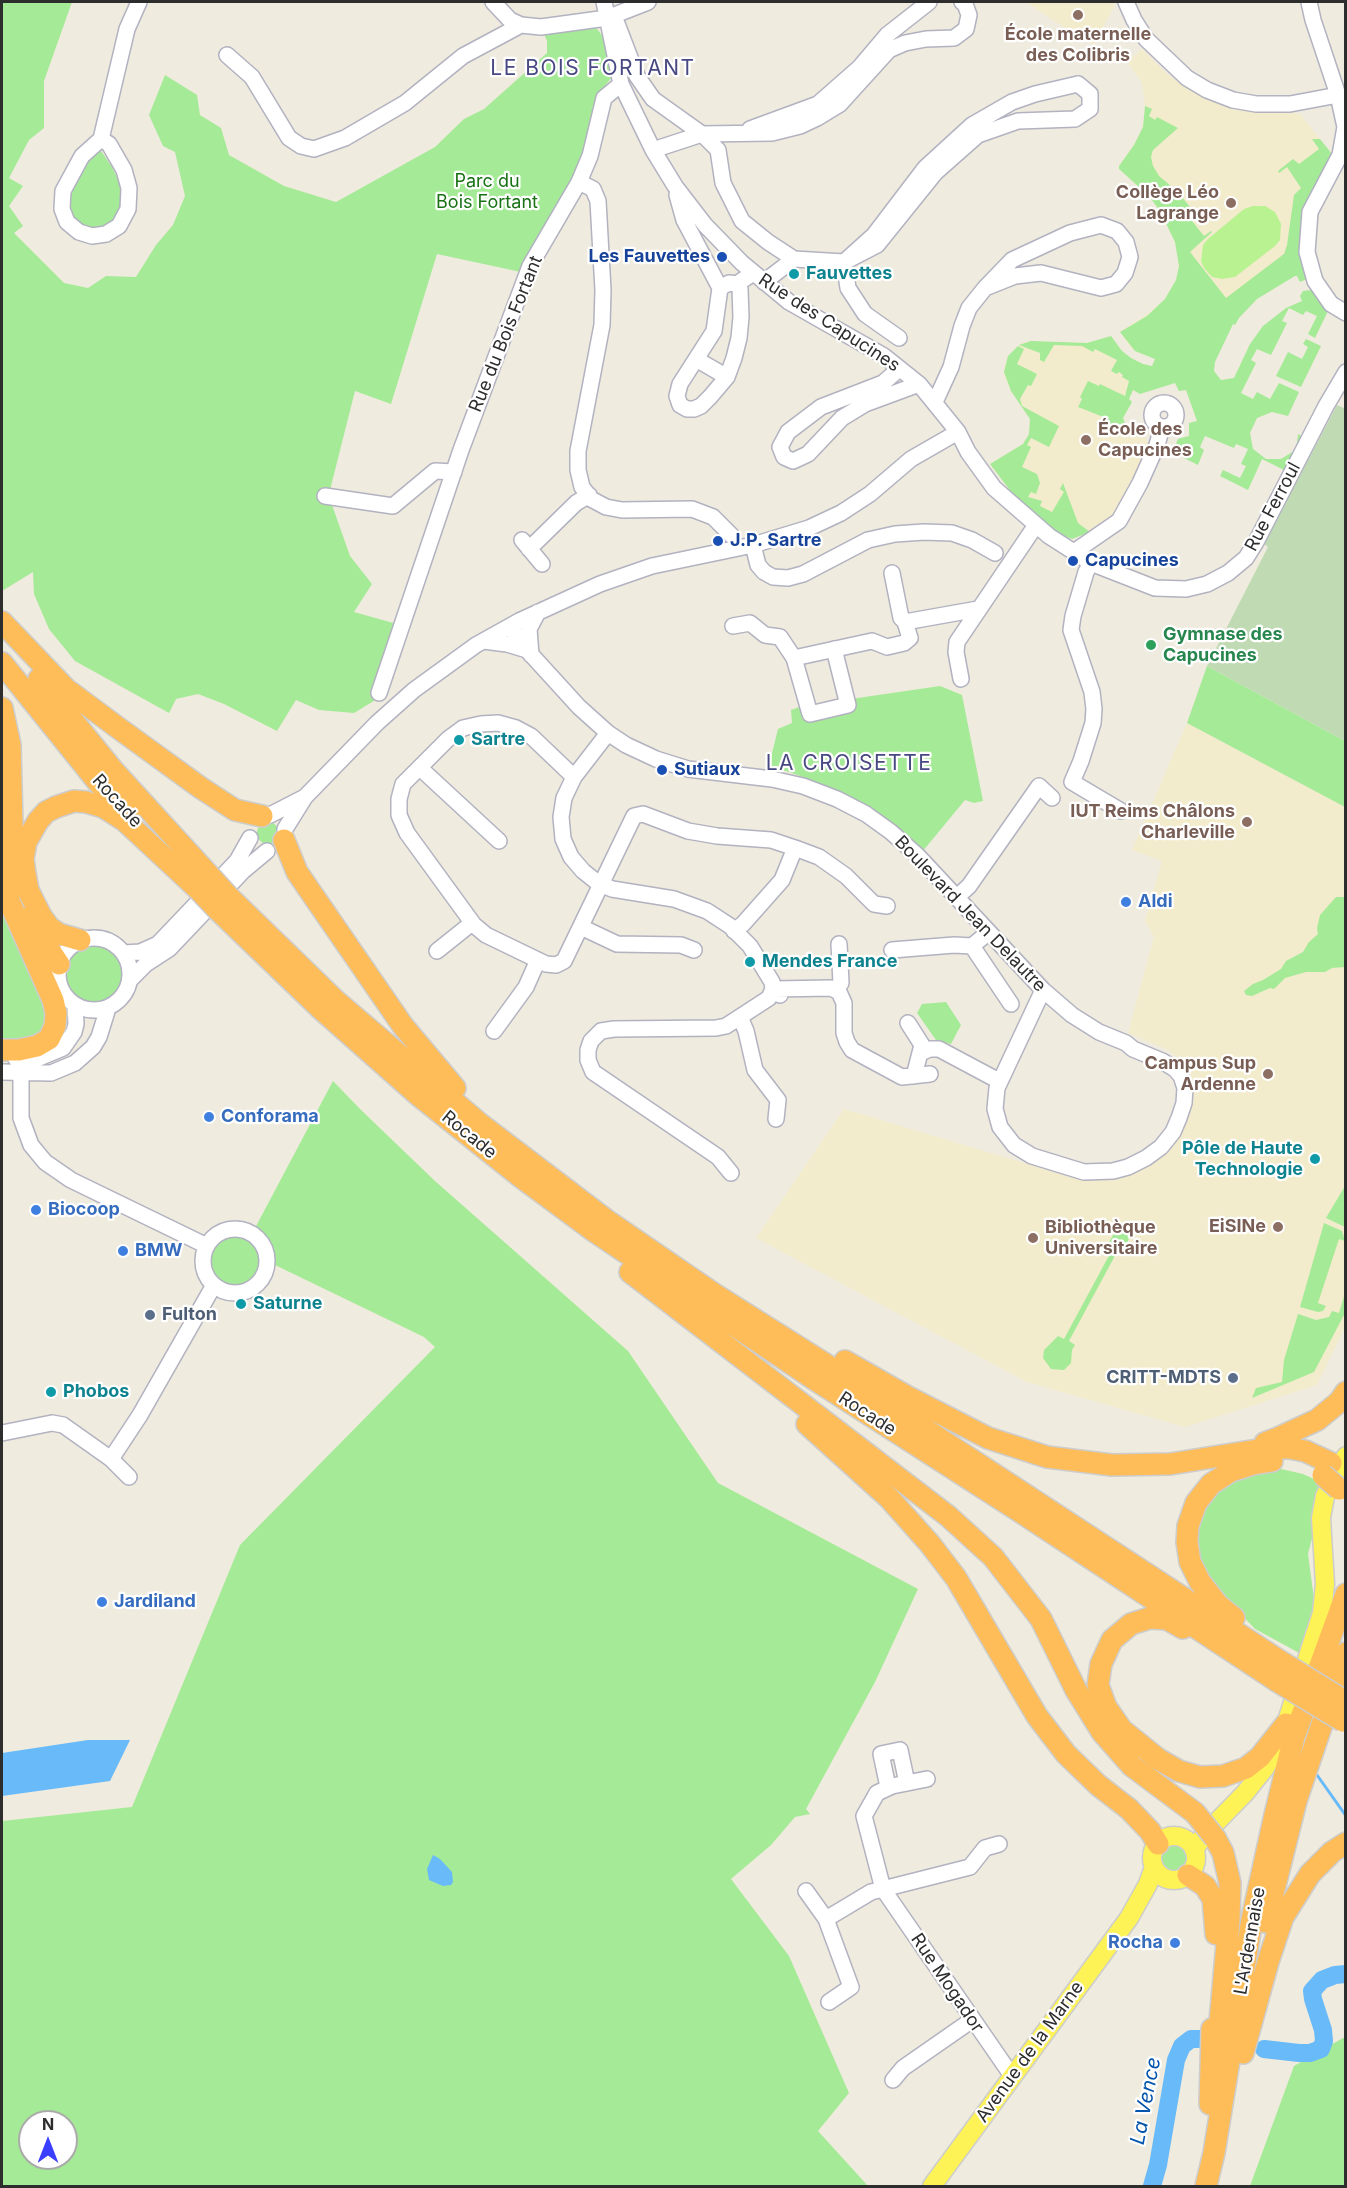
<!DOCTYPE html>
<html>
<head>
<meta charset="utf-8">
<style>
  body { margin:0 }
  #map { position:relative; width:1347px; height:2188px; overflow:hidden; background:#efebde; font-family:Inter,sans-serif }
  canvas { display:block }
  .frame { position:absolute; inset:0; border:3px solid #2d2d2d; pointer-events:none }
  .north { position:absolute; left:18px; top:2110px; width:60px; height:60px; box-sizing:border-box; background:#fff; border:2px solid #ababab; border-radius:50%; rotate:0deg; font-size:16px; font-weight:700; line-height:24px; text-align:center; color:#2d2d2d }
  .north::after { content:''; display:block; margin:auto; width:21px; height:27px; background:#3b3fff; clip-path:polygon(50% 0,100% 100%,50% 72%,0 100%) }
</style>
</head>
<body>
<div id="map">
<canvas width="1347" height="2188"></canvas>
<div class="frame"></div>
<div class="north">N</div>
</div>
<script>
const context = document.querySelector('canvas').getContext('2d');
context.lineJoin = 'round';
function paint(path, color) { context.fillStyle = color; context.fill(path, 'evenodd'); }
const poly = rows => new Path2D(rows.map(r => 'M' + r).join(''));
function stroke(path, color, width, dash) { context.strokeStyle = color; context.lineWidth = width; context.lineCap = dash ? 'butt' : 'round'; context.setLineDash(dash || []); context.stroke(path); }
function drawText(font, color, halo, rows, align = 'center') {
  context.font = font + ' Inter,sans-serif'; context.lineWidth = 4.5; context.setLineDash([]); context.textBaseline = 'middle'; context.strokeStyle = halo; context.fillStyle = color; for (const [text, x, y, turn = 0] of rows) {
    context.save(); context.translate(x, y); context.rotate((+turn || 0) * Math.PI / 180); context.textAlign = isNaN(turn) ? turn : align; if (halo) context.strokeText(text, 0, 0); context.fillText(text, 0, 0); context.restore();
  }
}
paint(poly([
  [1026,2,1114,2,1115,5,1094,44,1075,35],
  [1142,49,1168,75,1187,88,1211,99,1254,111,1290,112,1300,114,1332,154,1305,212,1300,238,1303,268,1145,356,1131,348,1120,332,1149,313,1165,299,1176,280,1179,266,1175,242,1160,211,1149,196,1119,169,1119,166,1134,145,1143,126,1145,106,1143,90,1141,81,1127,62],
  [1111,336,1122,351,1131,358,1143,364,1152,366,1140,394,1133,390,1129,399,1132,402,1123,418,1129,432,1142,428,1148,445,1118,509,1110,518,1101,526,1084,535,1067,538,1031,511,1012,493,990,464,1023,444,1029,434,1030,419,1011,391,1004,375,1004,368,1008,356,1021,343,1031,341,1087,343],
  [1187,723,1345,807,1345,1327,1317,1385,1185,1427,1027,1382,756,1238,844,1109,1067,1176,1091,1181,1122,1177,1140,1170,1158,1158,1171,1147,1190,1108,1194,1085,1185,1064,1168,1050,1128,1033,1154,937,1145,921,1162,861,1132,850]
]), '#f2eccd');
paint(poly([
  [2,2,72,2,44,81,44,128,29,140,9,178,23,186,9,206,23,226,14,233,64,283,88,288,106,276,136,277,156,245,173,225,185,196,175,152,163,146,149,115,165,75,197,95,200,115,221,128,229,155,284,186,336,202,435,147,464,119,484,109,547,53,547,41,543,31,594,25,601,34,607,46,613,76,599,93,584,150,577,170,521,272,437,254,391,404,355,391,331,486,331,502,350,556,372,584,354,612,404,626,377,699,354,713,319,710,296,700,277,731,224,704,198,694,176,699,169,713,75,661,49,629,34,594,33,572,2,591],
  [1145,106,1152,109,1149,116,1155,120,1157,117,1178,128,1153,150,1151,157,1153,166,1159,176,1177,191,1195,213,1195,216,1192,221,1204,236,1211,231,1212,232,1190,252,1226,298,1284,254,1287,245,1294,195,1301,188,1287,167,1279,173,1278,171,1293,159,1299,164,1319,149,1312,139,1320,139,1332,154,1302,226,1300,242,1307,279,1300,282,1297,276,1295,276,1257,299,1239,318,1235,325,1233,324,1215,362,1214,371,1221,380,1234,378,1250,344,1263,326,1286,308,1302,301,1300,296,1303,291,1311,290,1328,311,1315,338,1308,334,1317,316,1306,311,1303,315,1289,308,1282,321,1287,323,1271,355,1257,349,1251,360,1256,363,1241,393,1253,399,1257,392,1270,399,1279,383,1299,392,1288,416,1272,412,1257,418,1250,433,1253,449,1266,459,1281,459,1294,451,1297,444,1298,434,1303,437,1286,471,1262,459,1248,490,1220,476,1223,470,1240,478,1246,466,1241,464,1248,449,1236,444,1234,448,1205,436,1200,447,1204,450,1198,465,1172,452,1178,439,1189,436,1189,423,1197,421,1186,390,1179,391,1175,383,1140,394,1133,390,1129,399,1132,402,1123,418,1129,432,1117,436,1103,435,1098,433,1106,418,1078,407,1082,399,1080,397,1088,381,1099,386,1100,384,1125,396,1129,381,1122,377,1123,375,1119,372,1117,374,1111,371,1117,360,1095,349,1093,352,1082,346,1054,345,1044,362,1040,360,1040,353,1019,345,1031,341,1087,343,1111,336,1122,351,1131,358,1143,364,1152,366,1155,359,1135,351,1120,332,1147,316,1165,299,1176,280,1179,266,1175,242,1160,211,1149,196,1119,169,1119,166,1134,145,1143,127],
  [99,148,112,167,122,188,121,209,108,227,90,228,77,223,70,212,70,194,84,163],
  [1306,339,1321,346,1301,387,1276,376,1288,352,1302,359,1308,347,1303,344],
  [1018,346,1024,349,1017,364,1037,374,1031,386,1028,385,1020,399,1022,406,1059,426,1049,447,1031,438,1027,445,1031,447,1022,467,1037,474,1040,483,1036,494,1031,492,1028,497,1042,501,1040,506,1052,512,1064,492,1060,489,1063,483,1078,523,1090,532,1072,539,1063,536,1031,511,1012,493,990,464,1023,444,1029,434,1030,419,1011,391,1004,372,1008,356],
  [1207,666,1345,741,1345,807,1187,723],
  [940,686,962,695,983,801,974,803,965,800,922,852,879,818,814,781,769,765,778,729,792,723,791,710,799,707,805,720,852,711,851,699],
  [2,720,3,877,52,1005,42,1039,2,1045],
  '257 833a11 11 0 1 1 22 0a11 11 0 1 1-22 0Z',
  [1336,897,1345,897,1345,967,1332,968,1325,972,1306,972,1285,978,1274,989,1270,988,1252,996,1246,995,1244,991,1253,984,1263,980,1281,969,1286,961,1303,952,1309,942,1318,934,1317,928,1320,915],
  '66 974a28 28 0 1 1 56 0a28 28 0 1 1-56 0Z',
  [946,1002,961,1025,951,1044,936,1040,917,1013,922,1004],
  [333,1081,361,1110,435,1181,628,1351,718,1483,918,1589,875,1682,806,1809,810,1814,795,1817,771,1845,731,1879,789,1956,849,2093,818,2131,868,2186,2,2186,2,1821,132,1807,240,1545,435,1347,424,1337,275,1265,274,1254,269,1244,254,1230],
  [30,2122,66,2122,66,2158,30,2158],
  [1345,1186,1345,1227,1326,1218],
  [1324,1223,1342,1231,1345,1241,1339,1239,1318,1303,1326,1306,1323,1311,1318,1312,1300,1307],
  [1117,1228,1130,1235,1123,1255,1117,1252,1069,1341,1075,1345,1072,1350,1071,1363,1064,1370,1051,1369,1043,1358,1044,1350,1058,1336,1064,1339,1112,1250,1107,1246],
  '208 1261a28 28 0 1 1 56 0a28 28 0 1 1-56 0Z',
  [1345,1293,1345,1313,1314,1372,1252,1398,1256,1388,1282,1382,1284,1360,1298,1314,1316,1320,1329,1317,1332,1311,1339,1313],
  [1277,1468,1303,1474,1316,1480,1325,1488,1308,1554,1314,1599,1313,1626,1303,1655,1255,1629,1206,1577,1197,1552,1196,1527,1206,1502,1225,1483],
  '1160 1858a14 14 0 1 1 28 0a14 14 0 1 1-28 0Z',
  [1343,2038,1346,2038,1345,2186,1250,2186,1294,2066]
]), '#a5ea96');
paint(poly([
  [1337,405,1346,409,1345,741,1207,666,1268,547,1264,544]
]), '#c0dbb4');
paint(poly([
  [1253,206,1265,206,1275,212,1281,224,1280,240,1275,246,1235,277,1222,279,1212,277,1204,268,1201,261,1203,245,1208,239,1244,209]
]), '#b9f291');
paint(poly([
  [88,1740,130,1740,110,1781,2,1796,2,1753],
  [433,1855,440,1859,452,1872,453,1882,451,1885,443,1886,429,1880,427,1869]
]), '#69baf9');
stroke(poly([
  [1317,1775,1346,1816]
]), '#69baf9', 3);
stroke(poly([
  [1264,2049,1299,2053,1310,2053,1321,2049,1324,2041,1323,2030,1313,1999,1312,1991,1322,1980,1335,1975,1346,1974],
  [1152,2186,1158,2165,1176,2060,1182,2046,1191,2039,1201,2039]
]), '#69baf9', 18);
const minor = poly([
  [493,2,510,20,521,25,541,27,607,18,648,2],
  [604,2,621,84,653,150,675,186,705,225,742,263,789,302,884,356,919,384,958,432,968,452,994,488,1049,536,1091,563,1155,588,1186,589,1207,584,1228,573,1246,558,1256,542,1326,406,1346,372],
  [1126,2,1134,20,1146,39,1187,78,1207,90,1233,100,1256,104,1290,104,1338,95],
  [1309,2,1313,20,1338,95,1345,127,1340,155,1310,212,1307,252,1315,281,1331,304,1346,313],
  [614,16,637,76,653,99,702,134,718,150,723,183,742,221,768,242,794,259],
  [227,55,252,77,289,138,301,146,314,149,345,138,405,103,463,56,521,25],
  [1078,84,1090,94,1090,109,1075,119,1018,121,978,135,935,173,877,245,844,262,874,235,925,168,972,125,1012,102,1035,94,1078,84],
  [750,129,818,104,859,68,887,35,929,2],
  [101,139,109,144,124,170,129,188,128,209,119,226,106,234,92,236,79,232,67,222,62,209,63,191,82,156,101,139,127,29,139,2],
  [653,150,702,134,772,133,800,126,817,118,840,104,889,50,905,43,926,39,954,38,966,29,969,15,965,4,962,2],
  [579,182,593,189,598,201,603,290,602,325,578,451,578,470,582,487,591,499,606,507,622,510,692,509,713,517,732,536],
  [677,195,684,220,720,288],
  [764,282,794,259,844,262,848,288,865,314,899,338],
  [737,284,740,289,741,317,739,338,734,358,727,377,710,397,701,406,694,409,687,409,680,405,677,396,680,384,714,331,720,288,729,283,737,284,753,273],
  [696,359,727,377],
  [899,369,883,383,821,407,788,432,780,447,784,457,793,461,808,454,842,418,865,404,919,384],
  [935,402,951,367,962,326,969,308,985,288,1012,260,1070,233,1101,225,1117,231,1126,242,1130,257,1125,273,1116,284,1101,288,1041,273,1015,276,985,288],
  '1152 415a12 12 0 1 1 24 0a12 12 0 1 1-24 0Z',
  [325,496,393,506,435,471,454,472],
  [522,540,542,564],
  [753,545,758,565,764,572,773,577,788,578,803,574,868,540,895,534,924,532,952,533,972,540,995,553],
  [529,549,576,503,589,495],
  [1074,552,1119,521,1140,483,1157,445,1162,427],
  [1091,563,1086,572,1073,616,1071,630,1092,692,1094,709,1093,723,1081,761,1072,782,1121,811],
  [892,573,901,618,905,622],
  [510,626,527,650,579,707,608,733,626,745,656,759,688,769,772,779,803,786,837,799,866,814,891,832,918,856,1043,990,1072,1015,1099,1032,1126,1043,1133,1049,1162,1061,1175,1069,1181,1076,1185,1088,1184,1103,1179,1118,1173,1132,1161,1147,1146,1158,1128,1167,1113,1171,1084,1172,1032,1156,1014,1145,1000,1127,995,1109,997,1088,1043,990],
  [733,626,750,623,765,635,780,637,794,658,810,714,848,705,834,649],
  [484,641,507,644,527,650],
  [531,655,529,629,538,612],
  [794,658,872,641,887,647,904,643,910,638,905,622,978,609],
  [961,679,956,652,957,642,1036,525],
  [379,693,461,450,530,266,579,182,590,156,604,98,621,84],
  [608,733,574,777,564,798,561,817,563,839,571,857,583,871,598,883,612,889,674,899,707,911,730,926,750,946,772,982,773,989,780,995],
  [420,768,499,841],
  [574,777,531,736,516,728,498,723,481,724,463,728,448,739,403,784,399,799,399,815,407,833,474,925,486,935,546,964,556,965,564,961,634,816,643,814,688,831,717,836,771,840,795,848,819,857,846,876,874,904,887,906],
  [270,815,305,797],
  [285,829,305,797,377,723,414,690,476,645,519,621,600,584,652,566,753,545,809,528,841,513,870,494,911,459,958,432],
  [957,897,969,886,1039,786,1052,798],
  [581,927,617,944,681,945,694,950],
  [734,931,743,924,782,880,795,848],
  '58 974a36 36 0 1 1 72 0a36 36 0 1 1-72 0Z',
  [972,946,1011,1004],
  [892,950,954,945,972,946,989,932],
  [437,951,472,923],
  [124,953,140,952,158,944,237,861,250,838],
  [130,980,146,964,169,949,243,871,267,851],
  [835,990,841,983,839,944],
  [740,1017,746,1031,755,1070,778,1100,776,1119],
  [908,1023,922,1045,914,1076],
  [494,1031,526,987,538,960],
  [920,1053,930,1049,939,1049,999,1081],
  [16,1059,39,1058,63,1048,74,1032,76,1024,75,1005],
  [25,1059,21,1073,21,1118,31,1145,45,1162,71,1180,207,1246],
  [2,1072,51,1073,75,1063,93,1047,99,1037,108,1008],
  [731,1173,718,1157,593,1072,588,1060,588,1050,591,1041,601,1031,614,1029,716,1028,726,1026,769,998,773,989,831,988,839,992,844,1003,844,1033,847,1042,852,1050,902,1077,930,1074],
  '203 1261a32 32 0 1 1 64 0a32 32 0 1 1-64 0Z',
  [2,1433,52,1423,63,1425,111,1459,140,1415,214,1285],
  [111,1459,129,1477],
  [927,1779,892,1786,877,1793,864,1816,883,1889,1012,2076],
  [888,1787,881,1754,900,1750,907,1783],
  [806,1891,826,1919,851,1987,829,2002],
  [826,1919,871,1892,970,1867,985,1848,999,1844],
  [893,2080,903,2068,972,2020]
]);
const major = poly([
  '1152 1858a22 22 0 1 1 44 0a22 22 0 1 1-44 0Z',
  [1194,1850,1204,1835,1245,1793,1265,1768,1277,1747,1286,1724,1322,1613,1325,1584,1321,1518,1325,1496,1346,1456],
  [932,2186,1129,1918,1148,1884,1154,1867]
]);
const highway = poly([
  [2,622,66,689,117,727,201,788,235,810,262,816],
  [2,663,97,781,128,814],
  [39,679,113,770,208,874],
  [2,708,10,745,13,865],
  [284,840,297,872,310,891,403,1026,455,1088],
  [229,897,335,1000,479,1123,609,1222,714,1294,825,1364,1283,1663],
  [218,910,321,1009,417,1094,521,1177,594,1231,814,1379,1019,1511,1277,1681],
  [28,918,59,964],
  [80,940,59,934,49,927,41,916,28,890,25,873,23,859,26,842,38,821,46,812,56,807,74,801,86,802,103,807,125,821,198,889],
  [2,1050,19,1050,37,1046,49,1039,55,1026,56,1013,53,1000,9,901,7,867,9,851],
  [630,1272,948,1516,993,1557,1041,1619,1076,1690,1102,1732,1132,1766,1195,1813],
  [845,1361,908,1397,988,1438,1047,1457,1112,1465,1170,1464,1270,1448,1289,1448,1305,1451,1331,1463],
  [807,1424,889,1498,930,1544,956,1578,1037,1716,1066,1754,1098,1785,1129,1809,1150,1831,1158,1844],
  [1265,1443,1278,1438,1317,1420,1339,1402,1346,1392],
  [1234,1618,1218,1605,1200,1582,1190,1562,1187,1542,1188,1526,1196,1503,1211,1484,1231,1471,1253,1464,1272,1461],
  [1183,1628,1167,1619,1150,1618,1131,1624,1112,1640,1101,1664,1098,1685,1106,1707,1122,1730,1158,1759,1179,1771,1200,1777,1223,1776,1246,1768,1260,1757,1286,1724],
  [1215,1838,1223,1853,1230,1883,1229,1921,1218,2044],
  [1188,1875,1205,1886,1213,1899,1216,1934],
  [1266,1922,1296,1801,1346,1653],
  [1243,2053,1268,1962,1283,1917,1310,1874,1332,1852,1346,1843],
  [1210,2104,1212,2029],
  [1206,2186,1214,2153,1252,1919,1274,1819,1294,1737,1346,1594]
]);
stroke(minor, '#b2b2c1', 18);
stroke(major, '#cdcdcd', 21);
stroke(highway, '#cdcdcd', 24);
stroke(minor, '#fff', 15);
stroke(major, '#fdf256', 18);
stroke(highway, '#ffbd59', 21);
const highwayBridge = poly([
  [208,874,229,897],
  [198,889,218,910],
  [1323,1475,1339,1489],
  [1283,1663,1346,1702],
  [1277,1681,1343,1721],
  [1195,1813,1215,1838]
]);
stroke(highwayBridge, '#cdcdcd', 24, []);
stroke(highwayBridge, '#ffbd59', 21);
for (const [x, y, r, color] of [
  [1078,15,6,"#8d6e63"],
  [1231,203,6,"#8d6e63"],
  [722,257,6,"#1a4fb4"],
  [794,274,6,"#0f9aa8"],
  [1086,440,6,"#8d6e63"],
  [718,541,6,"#1a4fb4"],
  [1073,561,6,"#1a4fb4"],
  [1151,645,6,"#2e9e5b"],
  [459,740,6,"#0f9aa8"],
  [662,770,6,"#1a4fb4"],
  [1247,822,6,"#8d6e63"],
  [1126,902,6,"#3f7fe0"],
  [750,962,6,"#0f9aa8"],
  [1268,1074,6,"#8d6e63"],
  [209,1117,6,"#3f7fe0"],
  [1315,1159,6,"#0f9aa8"],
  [36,1210,6,"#3f7fe0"],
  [1278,1227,6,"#8d6e63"],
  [1033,1238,6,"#8d6e63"],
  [123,1251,6,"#3f7fe0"],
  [241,1304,6,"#0f9aa8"],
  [150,1315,6,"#5c6f8a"],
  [1233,1378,6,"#5c6f8a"],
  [51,1392,6,"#0f9aa8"],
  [102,1602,6,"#3f7fe0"],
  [1175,1943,6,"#3f7fe0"]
]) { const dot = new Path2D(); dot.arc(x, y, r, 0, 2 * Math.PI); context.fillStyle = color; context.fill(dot); stroke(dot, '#fff', 2); }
drawText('bold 18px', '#785e54', '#fff', [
  ["École maternelle",1078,35,"center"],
  ["des Colibris",1078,56,"center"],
  ["Collège Léo",1219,193],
  ["Lagrange",1219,214],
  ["École des",1098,430,"left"],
  ["Capucines",1098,451,"left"],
  ["IUT Reims Châlons",1235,812],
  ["Charleville",1235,833],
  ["Campus Sup",1256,1064],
  ["Ardenne",1256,1085],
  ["EiSINe",1266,1227],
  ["Bibliothèque",1045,1228,"left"],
  ["Universitaire",1045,1249,"left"]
], 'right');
drawText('18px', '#187214', '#fff', [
  ["Parc du",487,182],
  ["Bois Fortant",487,203]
]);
drawText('bold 18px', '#164399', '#fff', [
  ["Les Fauvettes",710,257,"right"],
  ["J.P. Sartre",730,541],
  ["Capucines",1085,561],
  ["Sutiaux",674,770]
], 'left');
drawText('bold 18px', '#0d838f', '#fff', [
  ["Fauvettes",806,274],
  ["Sartre",471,740],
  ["Mendes France",762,962],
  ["Pôle de Haute",1303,1149,"right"],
  ["Technologie",1303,1170,"right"],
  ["Saturne",253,1304],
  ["Phobos",63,1392]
], 'left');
drawText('18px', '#2d2d2d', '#fff', [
  ["Rue des Capucines",829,323,33],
  ["Rue du Bois Fortant",506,334,-68],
  ["Rue Ferroul",1273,507,-62],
  ["Rocade",117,801,48],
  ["Boulevard Jean Delautre",970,914,46],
  ["Rocade",469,1135,39],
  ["Rocade",867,1414,33],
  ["L'Ardennaise",1250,1941,-80],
  ["Rue Mogador",947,1983,56],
  ["Avenue de la Marne",1030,2052,-54]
]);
drawText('bold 18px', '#27864d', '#fff', [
  ["Gymnase des",1163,635],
  ["Capucines",1163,656]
], 'left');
drawText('bold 18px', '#366cbe', '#fff', [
  ["Aldi",1138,902],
  ["Conforama",221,1117],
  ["Biocoop",48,1210],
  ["BMW",135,1251],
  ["Jardiland",114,1602],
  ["Rocha",1163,1943,"right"]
], 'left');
drawText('bold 18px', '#4e5e75', '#fff', [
  ["Fulton",162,1315],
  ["CRITT-MDTS",1221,1378,"right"]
], 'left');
drawText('italic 20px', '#0254ac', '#fff', [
  ["La Vence",1146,2101,-79]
]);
context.letterSpacing = '1.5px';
drawText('21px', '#484982', '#fff', [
  ["LE BOIS FORTANT",593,69],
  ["LA CROISETTE",849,764]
]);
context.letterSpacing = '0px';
</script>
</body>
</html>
